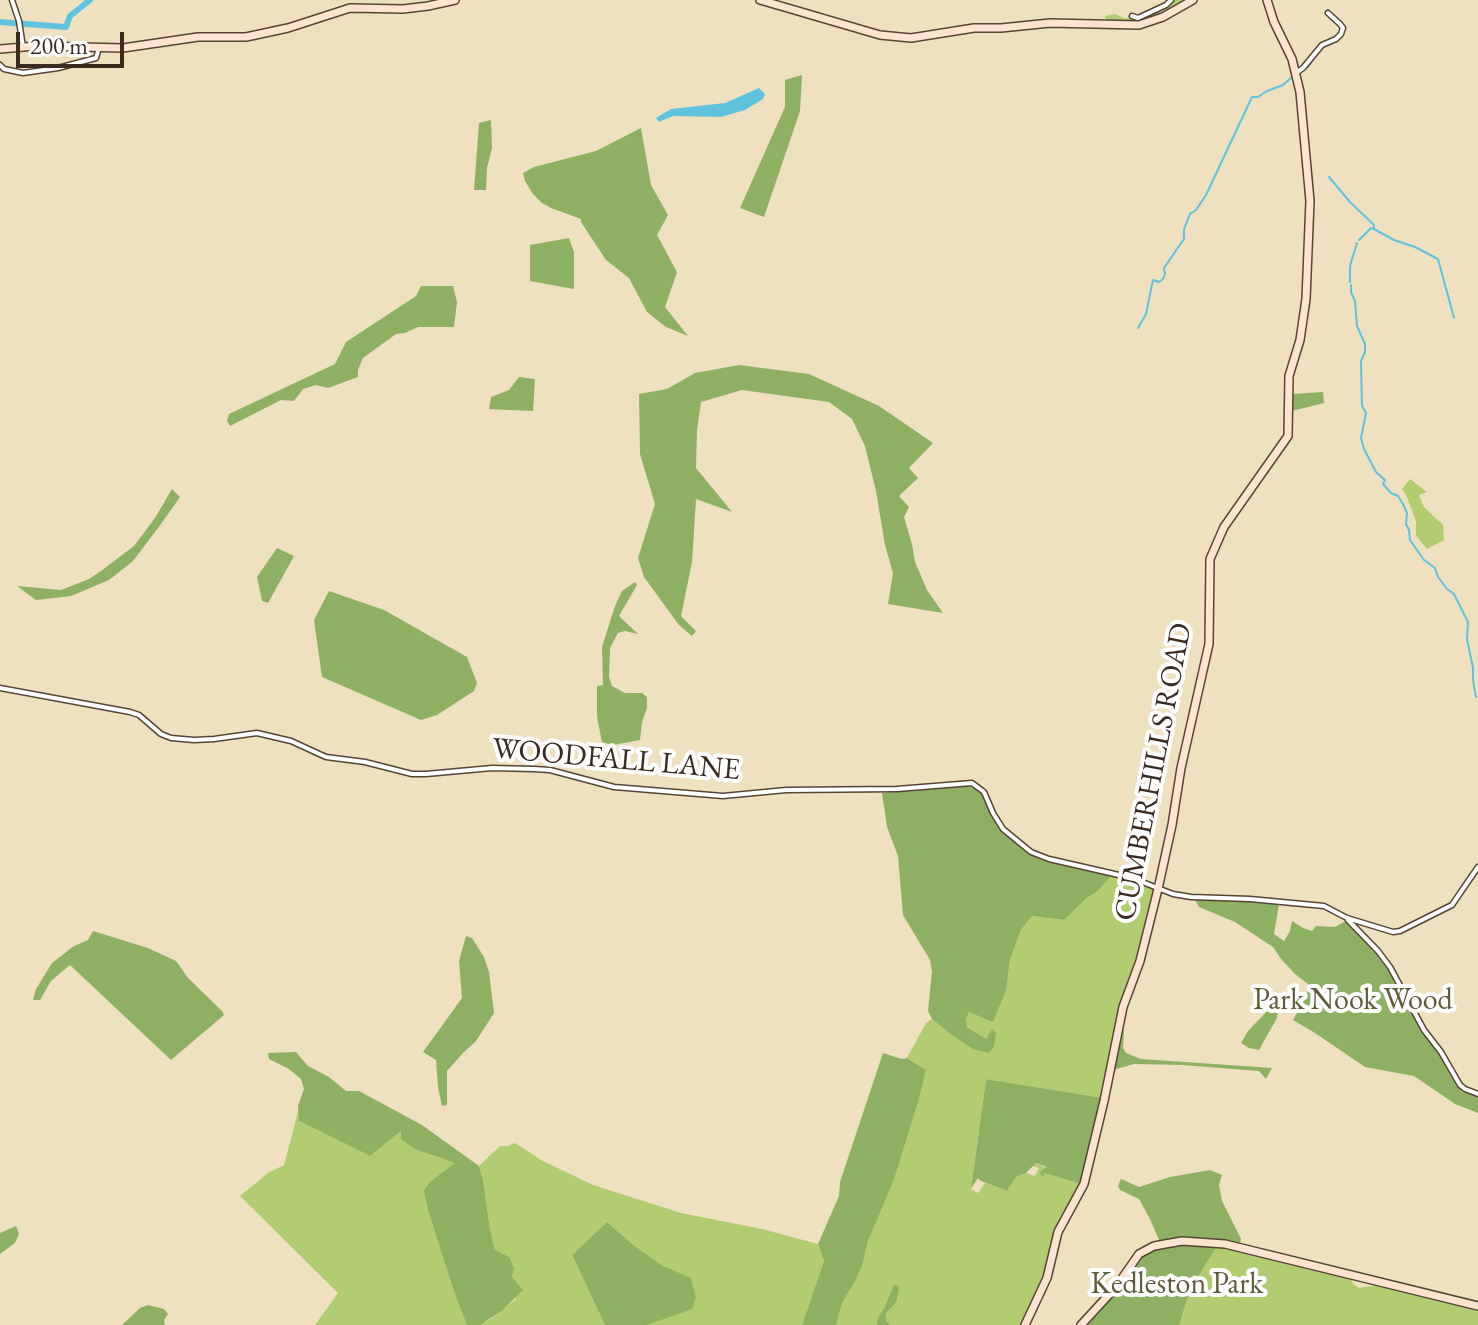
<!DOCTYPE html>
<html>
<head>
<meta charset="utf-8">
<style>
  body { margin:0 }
  #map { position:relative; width:1478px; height:1325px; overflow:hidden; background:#efe0c0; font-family:"EB Garamond",serif }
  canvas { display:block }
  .scale { position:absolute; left:16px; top:32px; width:108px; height:36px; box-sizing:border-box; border:4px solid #3b2a1e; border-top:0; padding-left:10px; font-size:24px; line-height:28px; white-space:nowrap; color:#3b2a1e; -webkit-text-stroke:6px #fff; paint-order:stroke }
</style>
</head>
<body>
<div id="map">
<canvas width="1478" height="1325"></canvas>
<div class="scale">200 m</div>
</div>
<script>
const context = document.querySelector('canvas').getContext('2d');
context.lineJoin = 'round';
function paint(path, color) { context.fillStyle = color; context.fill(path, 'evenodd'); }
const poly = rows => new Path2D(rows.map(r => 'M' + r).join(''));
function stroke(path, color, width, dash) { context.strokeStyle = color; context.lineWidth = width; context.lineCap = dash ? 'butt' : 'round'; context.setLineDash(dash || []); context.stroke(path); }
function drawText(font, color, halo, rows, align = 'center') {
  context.font = font + ' "EB Garamond",serif'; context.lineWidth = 8; context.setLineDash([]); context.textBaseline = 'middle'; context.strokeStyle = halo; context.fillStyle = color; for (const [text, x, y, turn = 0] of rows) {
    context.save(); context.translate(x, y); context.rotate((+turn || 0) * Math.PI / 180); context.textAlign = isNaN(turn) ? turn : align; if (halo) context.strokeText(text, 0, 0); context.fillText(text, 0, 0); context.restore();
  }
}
paint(poly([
  [1174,0,1183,0,1182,2,1164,14,1143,21,1107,22,1105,16,1115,14,1124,18,1138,19,1165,7],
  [1410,479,1427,492,1419,495,1424,507,1443,525,1444,540,1427,549,1416,536,1416,521,1406,495,1402,489],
  [1112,875,1127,878,1155,889,1103,1098,986,1079,971,1189,978,1193,985,1183,1007,1191,1016,1177,1026,1173,1035,1176,1039,1168,1033,1166,1035,1163,1047,1168,1043,1175,1045,1172,1082,1184,1065,1217,1046,1275,1024,1325,891,1325,886,1321,886,1313,896,1303,892,1289,884,1310,878,1317,877,1325,836,1325,843,1301,856,1280,863,1263,868,1241,926,1070,907,1058,926,1023,932,1019,949,1033,989,1053,992,1030,986,1039,967,1027,966,1019,969,1012,993,1021,1006,991,1010,960,1021,930,1032,916,1064,920,1088,897,1097,892],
  [299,1108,299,1121,370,1156,401,1131,434,1156,456,1163,428,1210,467,1325,315,1325,338,1293,240,1196,268,1173,284,1165],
  [515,1143,541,1160,593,1185,681,1213,762,1229,818,1244,824,1261,802,1325,647,1325,696,1297,691,1279,663,1266,632,1244,607,1222,572,1255,605,1325,479,1325,492,1318,516,1299,512,1277,495,1250,490,1229,483,1180,479,1166,500,1146,508,1146],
  [1217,1246,1351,1279,1353,1284,1359,1288,1377,1285,1478,1310,1478,1325,1084,1325]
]), '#b2cc71');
paint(poly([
  [802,75,800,111,764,217,740,208,785,107,785,80],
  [491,120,492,148,487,168,486,190,474,190,479,123],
  [641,128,651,185,668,215,657,235,677,272,665,307,688,336,666,327,647,312,629,278,606,260,581,222,581,219,551,208,542,203,533,194,525,181,523,173,534,167,596,151],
  [569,238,574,252,574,289,530,281,530,245],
  [421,286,453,286,457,302,454,327,418,327,405,333,396,334,363,358,358,370,358,377,328,388,316,385,303,389,294,401,281,400,230,426,227,421,229,414,335,364,346,342,416,296],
  [739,365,809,374,879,406,933,443,909,468,918,478,899,496,909,507,904,517,912,544,915,562,927,590,943,613,888,604,893,573,885,545,876,491,865,446,852,419,829,402,742,390,701,402,697,430,696,468,732,512,696,499,692,562,681,616,696,631,692,636,679,625,644,577,638,558,655,504,640,454,639,394,667,389,695,373],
  [519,377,535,379,533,411,489,409,491,397,509,390],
  [1323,392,1324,403,1292,411,1292,394],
  [172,489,180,497,161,524,133,561,109,580,71,596,36,600,17,586,61,590,89,579,101,571,134,546,155,518],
  [277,548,294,556,268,603,262,601,257,577],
  [635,582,637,585,619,616,638,634,625,631,618,633,610,648,609,677,612,686,625,693,642,693,647,697,647,708,642,722,640,740,613,745,602,742,597,717,597,686,603,685,602,647,615,606,622,591],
  [329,591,384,610,467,657,477,683,474,691,437,715,421,720,322,677,314,620],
  [966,785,980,791,997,825,1012,840,1029,853,1112,875,1097,892,1088,897,1064,920,1032,916,1021,930,1010,960,1006,991,993,1022,969,1012,966,1019,967,1027,986,1039,992,1029,996,1033,994,1046,989,1053,973,1049,949,1033,932,1019,928,1011,932,971,930,960,903,915,898,856,887,827,882,793],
  [1195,900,1243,900,1279,904,1274,934,1284,941,1290,931,1292,921,1303,928,1312,931,1316,926,1335,927,1346,921,1377,951,1389,967,1414,1017,1439,1053,1462,1092,1478,1096,1478,1113,1455,1104,1414,1076,1365,1067,1315,1033,1293,1020,1307,995,1308,984,1295,974,1281,959,1273,947,1235,922,1199,907],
  [93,931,148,948,176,961,188,978,222,1011,224,1015,171,1060,70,965,51,981,40,1000,33,1000,36,989,52,963,74,946,88,940],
  [466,936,472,938,484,957,489,972,494,1013,476,1041,463,1053,447,1071,447,1105,442,1106,438,1087,436,1060,423,1052,462,998,459,961],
  [1271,1007,1278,1010,1277,1018,1259,1050,1249,1048,1241,1043,1248,1031],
  [1124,1031,1123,1048,1126,1053,1141,1059,1272,1068,1266,1079,1259,1071,1182,1065,1134,1064,1113,1070,1120,1032],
  [296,1052,308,1066,329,1077,346,1091,359,1091,422,1125,479,1166,483,1180,490,1229,495,1250,509,1257,514,1268,512,1277,523,1290,503,1310,480,1325,467,1325,454,1291,428,1210,424,1190,430,1182,455,1163,415,1149,401,1139,401,1131,370,1156,299,1121,298,1106,304,1089,301,1079,289,1069,269,1059,268,1053],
  [883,1053,902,1059,907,1058,926,1070,918,1102,894,1179,868,1241,863,1263,856,1280,843,1301,836,1325,802,1325,824,1261,818,1244,839,1196,840,1182],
  [986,1079,1103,1098,1082,1184,1045,1173,1043,1176,1040,1174,1041,1171,1047,1167,1036,1163,1026,1173,1016,1177,1007,1191,981,1181,978,1178,971,1189],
  [1210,1170,1222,1175,1219,1185,1222,1201,1241,1239,1240,1244,1207,1238,1190,1237,1159,1240,1150,1219,1139,1199,1120,1190,1118,1186,1121,1179,1139,1187,1170,1177],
  [607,1222,632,1244,663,1266,691,1278,696,1297,692,1309,647,1325,605,1325,572,1255],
  [16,1226,19,1234,15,1243,0,1254,0,1233],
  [1179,1243,1217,1246,1190,1289,1179,1325,1084,1325,1143,1254,1154,1249],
  [894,1284,899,1287,896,1303,886,1313,886,1321,891,1325,877,1325,878,1317,884,1309],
  [148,1305,164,1309,168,1314,164,1320,165,1325,122,1325,140,1308]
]), '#8db063');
paint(poly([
  [759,88,765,94,763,99,745,110,721,117,673,116,659,122,656,118,671,109,725,103]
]), '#60c3de');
stroke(poly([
  [1308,67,1314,58],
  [1329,177,1350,202,1374,225,1374,229,1394,240,1415,247,1438,259,1454,318],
  [1359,240,1371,228,1373,229],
  [1350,282,1350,266,1357,243],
  [1351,285,1351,292,1355,301,1357,326,1365,344,1365,352,1361,361,1362,406,1366,413,1361,438,1364,449,1376,472,1385,480,1383,484,1391,493,1398,496,1403,504,1407,513,1406,524,1409,530,1410,540,1424,560,1435,568,1438,577,1447,589,1454,594,1468,622,1467,639,1473,668,1473,680,1476,697],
  [1138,328,1146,314,1153,280,1159,282,1163,279,1165,274,1164,268,1184,239,1184,229,1190,214,1196,210,1206,195,1252,97,1258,97,1267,91,1283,85,1291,78]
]), '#60c3de', 2);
stroke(poly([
  [0,22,66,27,70,16,90,0]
]), '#60c3de', 6);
const street = poly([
  [12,0,19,21,23,47],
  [1132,16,1138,18,1166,5,1171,0],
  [0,65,4,69,23,73,58,68,96,58,99,48],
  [1296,73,1303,68,1322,45,1336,39,1341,34,1343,28,1340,24,1328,13],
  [0,688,130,712,139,715,161,734,171,738,194,740,214,739,257,733,291,741,326,757,365,762,412,774,426,774,492,768,534,769,550,770,614,787,723,796,786,790,897,789,972,783,984,792,993,813,1003,829,1031,852,1049,859,1132,878,1173,894,1191,897,1250,899,1324,906,1347,918,1393,932,1400,931,1452,905,1478,867],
  [1348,920,1378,951,1390,967,1424,1030,1441,1052,1460,1085,1465,1089,1478,1094]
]);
const secondary = poly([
  [760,0,880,35,911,38,974,28,1001,28,1050,23,1139,25,1163,17,1193,0],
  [0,49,36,46,123,48,198,37,246,37,288,28,350,8,403,9,428,6,455,0],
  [1025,1325,1047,1278,1058,1232,1084,1184,1104,1101,1123,1007,1140,961,1158,889,1172,825,1181,768,1209,644,1210,559,1224,527,1288,436,1289,376,1300,340,1306,299,1310,201,1300,92,1292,59,1274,22,1267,0],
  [1081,1325,1116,1287,1139,1254,1154,1246,1182,1241,1225,1244,1478,1306]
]);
stroke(street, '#564536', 7);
stroke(secondary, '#564536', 10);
stroke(street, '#fff', 4);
stroke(secondary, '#fde4d0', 7);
drawText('30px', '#3b2a1e', '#fff', [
  ["WOODFALL LANE",616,760,5],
  ["CUMBERHILLS ROAD",1154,772,-79]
]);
drawText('30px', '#5f5b37', '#fff', [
  ["Park Nook Wood",1353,1001],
  ["Kedleston Park",1177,1285]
]);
</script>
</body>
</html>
